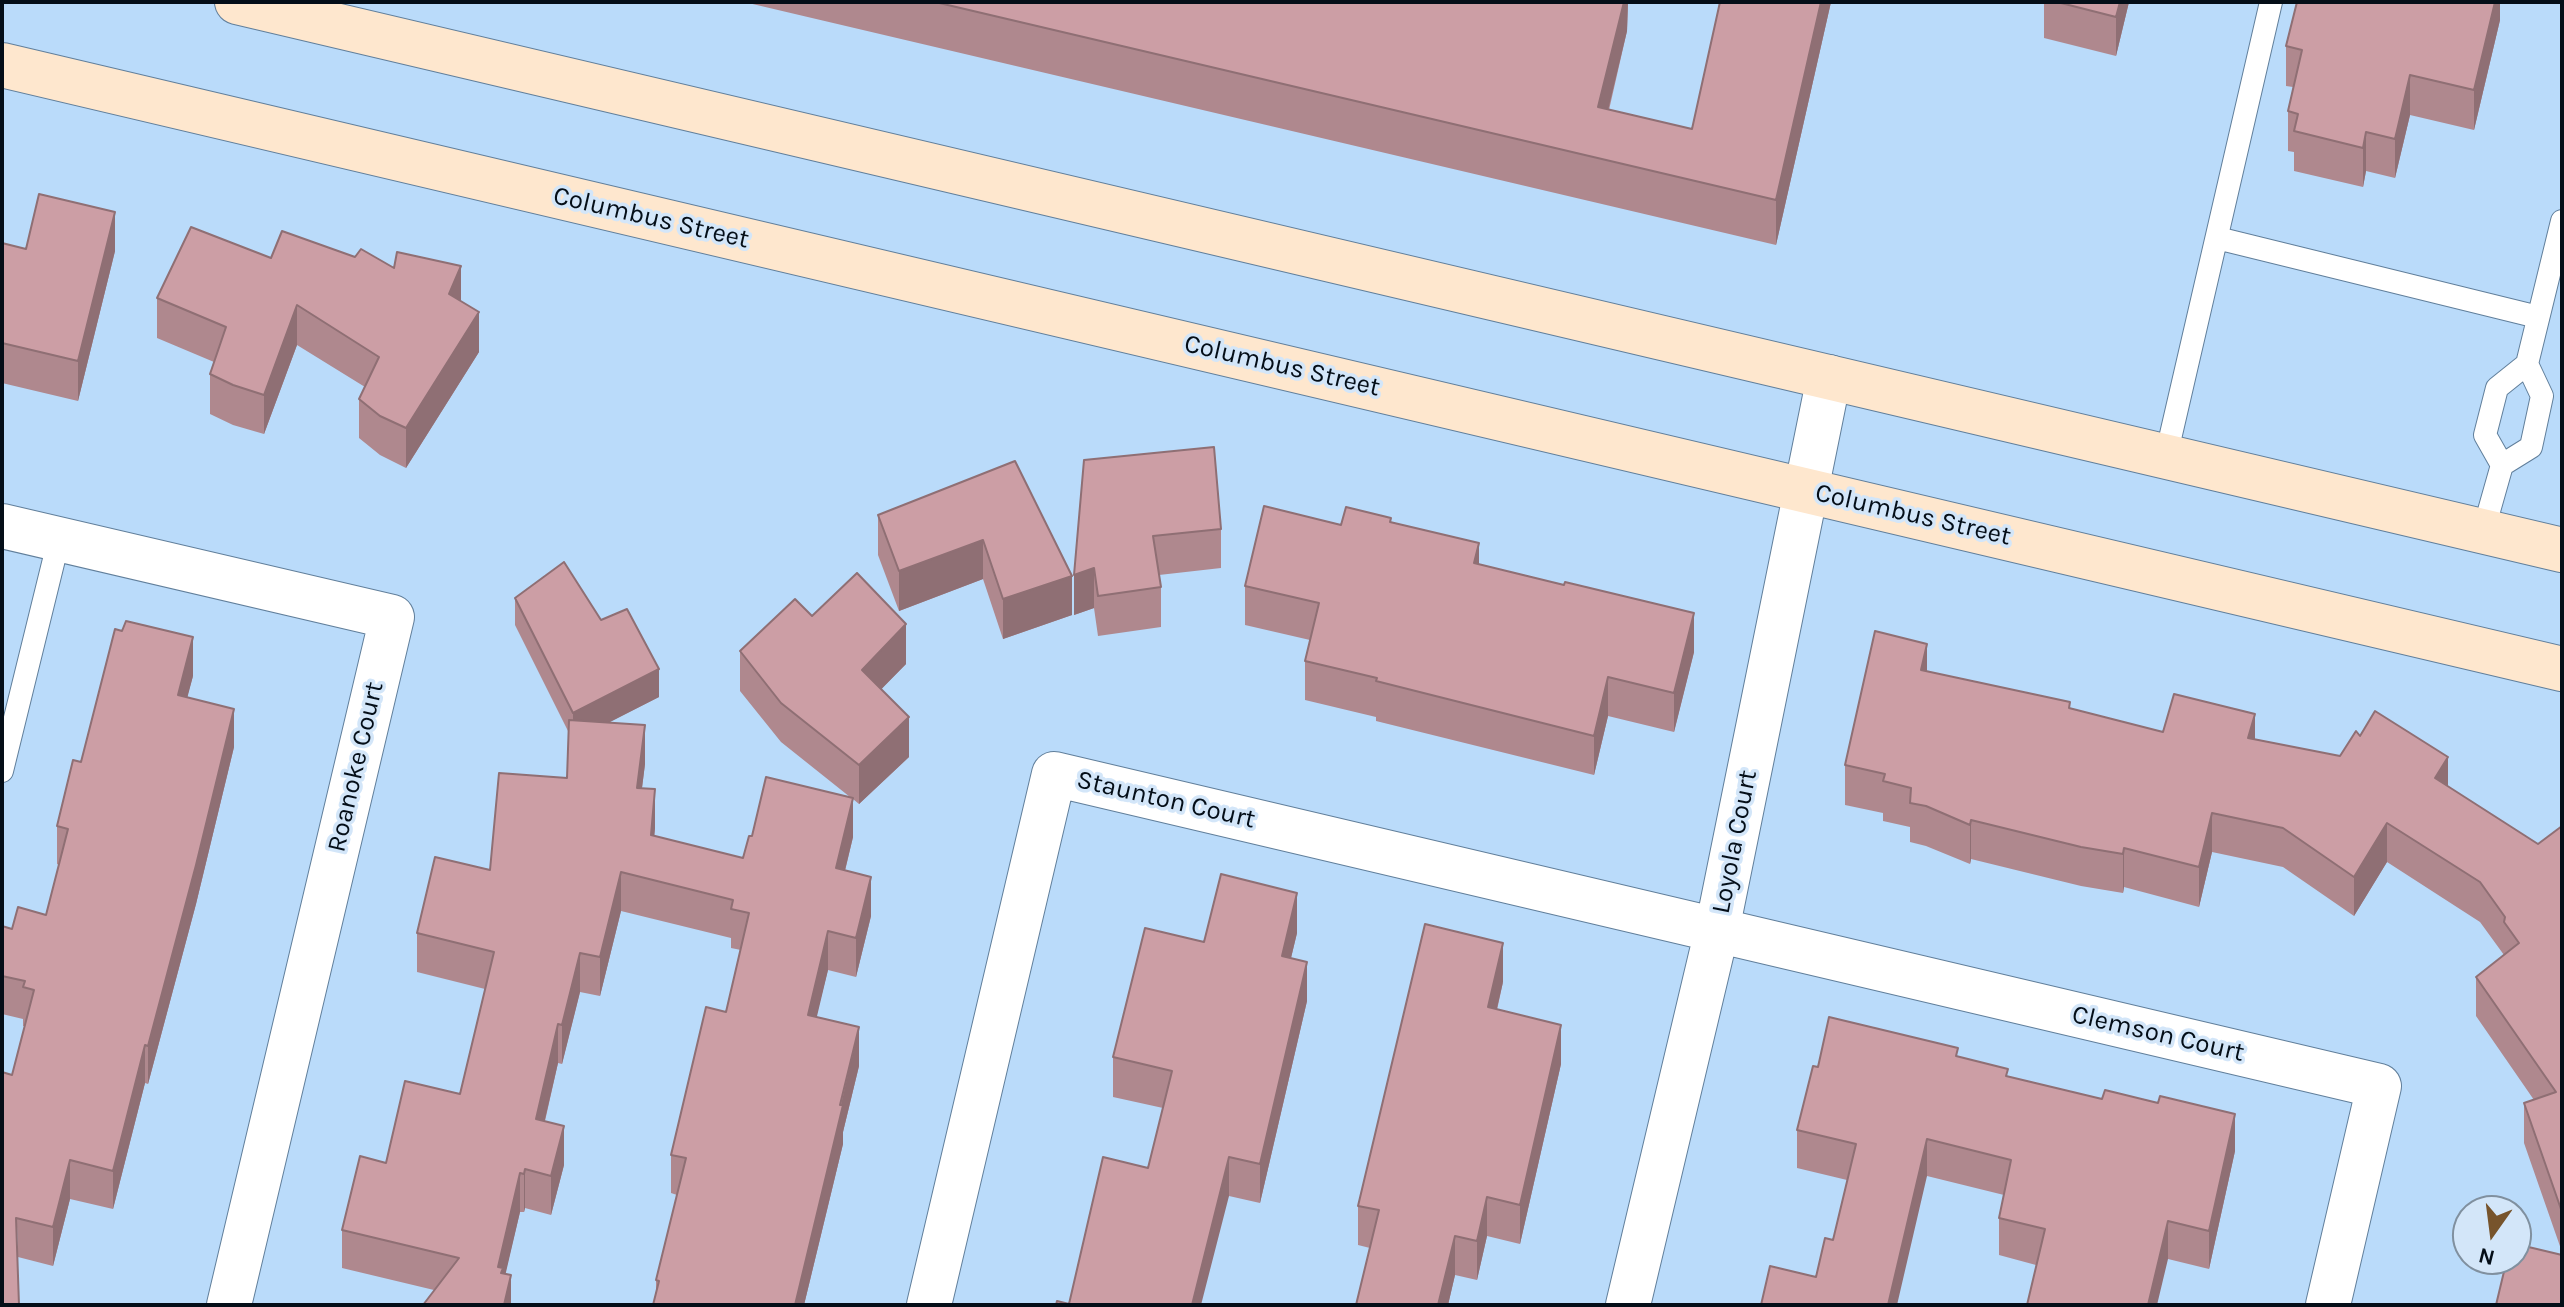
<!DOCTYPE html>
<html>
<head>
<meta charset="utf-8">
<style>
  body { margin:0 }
  #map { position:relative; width:2564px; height:1307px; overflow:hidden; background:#badbfa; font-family:Karla,sans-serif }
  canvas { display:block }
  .frame { position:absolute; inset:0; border:4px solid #040e18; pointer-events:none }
  .north { position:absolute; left:2452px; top:1195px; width:80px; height:80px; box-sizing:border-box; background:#d3e6f9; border:2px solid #80909f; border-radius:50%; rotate:194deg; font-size:22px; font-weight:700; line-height:32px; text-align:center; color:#040e18 }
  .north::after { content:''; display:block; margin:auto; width:28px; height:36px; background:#77542c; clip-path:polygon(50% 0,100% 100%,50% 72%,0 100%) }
</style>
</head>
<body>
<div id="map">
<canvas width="2564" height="1307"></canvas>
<div class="frame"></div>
<div class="north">N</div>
</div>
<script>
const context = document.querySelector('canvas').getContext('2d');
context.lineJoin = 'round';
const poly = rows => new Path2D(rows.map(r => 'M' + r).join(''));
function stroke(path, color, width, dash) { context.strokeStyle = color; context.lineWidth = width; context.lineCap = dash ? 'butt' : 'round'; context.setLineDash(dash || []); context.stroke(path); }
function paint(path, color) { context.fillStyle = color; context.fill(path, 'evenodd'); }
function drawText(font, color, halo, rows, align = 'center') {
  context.font = font + ' Karla,sans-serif'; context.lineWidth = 7; context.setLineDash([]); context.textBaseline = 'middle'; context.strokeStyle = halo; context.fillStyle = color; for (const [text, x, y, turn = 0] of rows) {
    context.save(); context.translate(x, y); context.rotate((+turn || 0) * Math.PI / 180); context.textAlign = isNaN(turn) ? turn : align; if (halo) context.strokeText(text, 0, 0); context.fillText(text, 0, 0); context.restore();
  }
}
const service = poly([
  [2217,238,2538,317],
  [2527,364,2562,221],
  [2166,456,2271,2],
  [2483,532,2502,465,2531,447,2542,396,2527,364,2497,388,2485,435,2502,465],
  [2,771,59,539]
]);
const minor = poly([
  [2,526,392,617,229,1305],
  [929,1305,1054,774,2379,1086,2328,1305],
  [1628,1305,1717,930,1829,377]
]);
const secondary = poly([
  [237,2,2562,550],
  [2,65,2562,669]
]);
stroke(service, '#617f9b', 24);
stroke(minor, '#617f9b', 46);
stroke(secondary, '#617f9b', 46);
stroke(service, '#fff', 22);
stroke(minor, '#fff', 44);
stroke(secondary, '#fee7ce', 44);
paint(poly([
  [744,2,1628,2,1627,31,1609,110,1692,129,1831,2,1776,245],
  [2044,2,2129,2,2116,56,2044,38],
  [2500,2,2500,20,2474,130,2410,115,2395,178,2366,171,2363,187,2294,171,2294,152,2288,151,2288,111,2293,87,2286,86,2286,46],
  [2,243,26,249,115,251,78,401,2,383],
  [355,257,394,268,461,302,479,352,406,468,380,455,359,438,359,399,365,387,297,345,264,434,233,425,210,414,210,374,214,362,157,338,157,298,271,258],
  [1084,460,1221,529,1221,568,1159,575,1161,587,1161,627,1098,636,1094,608,1074,615],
  [1015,461,1072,615,1003,639,983,579,899,611,878,555,878,515],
  [1391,522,1479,565,1694,652,1674,732,1608,716,1594,775,1376,721,1376,717,1305,700,1305,661,1310,640,1245,625,1245,586,1341,525],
  [515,598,601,620,659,697,609,722,645,764,642,788,655,828,654,836,743,858,752,836,850,797,781,742,740,691,740,651,812,616,906,664,881,689,909,757,859,804,853,799,853,837,845,871,871,916,856,977,828,970,816,1017,859,1066,843,1132,843,1144,804,1305,653,1305,656,1295,656,1280,677,1195,671,1193,671,1155,726,1012,741,950,731,948,731,938,621,911,600,996,580,992,562,1064,558,1063,545,1121,564,1165,551,1215,525,1208,524,1212,520,1212,505,1274,511,1305,434,1290,342,1268,342,1230,386,1163,460,1094,485,989,417,972,417,933,490,870,567,778,569,733,515,625],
  [1927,671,2163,732,2255,739,2340,756,2360,736,2448,787,2538,844,2562,826,2562,1252,2524,1143,2524,1103,2534,1100,2476,1016,2476,977,2504,955,2480,922,2387,862,2354,916,2283,867,2212,852,2199,907,2124,887,2123,893,2081,886,1971,859,1970,864,1926,846,1910,842,1910,827,1883,821,1883,813,1845,805,1845,765],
  [193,676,187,697,234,747,196,904,148,1084,145,1083,113,1209,70,1199,53,1266,18,1257,12,1075,25,1026,23,1026,23,1019,2,1014,2,926,12,929,46,915,59,865,57,864,57,826,81,762],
  [1297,933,1291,958,1307,1001,1260,1203,1229,1196,1069,1304,1148,1168,1163,1108,1113,1097,1113,1057,1204,942],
  [1503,982,1497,1010,1561,1064,1520,1244,1487,1236,1477,1280,1455,1275,1448,1305,1356,1305,1370,1248,1358,1245,1358,1206],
  [1958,1056,2008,1077,2235,1151,2209,1269,2168,1259,2036,1265,1999,1255,1999,1218,2004,1195,1927,1176,1816,1277,1833,1240,1847,1180,1797,1168,1797,1130,1818,1067]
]), '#af888e');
paint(poly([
  [1621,2,1628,2,1627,31,1598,152,1598,107],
  [1821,2,1831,2,1776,245,1776,200],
  [2120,2,2129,2,2116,56,2116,17],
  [2495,2,2500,2,2500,20,2474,130,2474,90],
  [2410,75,2410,115,2395,178,2395,139],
  [2366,132,2366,171,2363,187,2363,148],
  [115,212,115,251,78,401,78,361],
  [461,266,461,305,449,294],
  [297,305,297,345,264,434,264,395],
  [479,312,479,352,406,468,406,428],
  [983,540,983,579,899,611,899,571],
  [1479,543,1479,582,1474,563],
  [1094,568,1094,608,1074,615,1074,575],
  [1072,576,1072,615,1003,639,1003,599],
  [1694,613,1694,652,1674,732,1674,693],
  [906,624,906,664,862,709,862,670],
  [193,637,193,676,178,733,178,695],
  [1927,644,1927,684,1921,670],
  [659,669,659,697,573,741,573,713],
  [1608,677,1608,716,1594,775,1594,736],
  [234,709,234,747,196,904,148,1084,148,1046],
  [2255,714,2255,754,2248,738],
  [909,717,909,757,859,804,859,765],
  [645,725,645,764,637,827,637,788],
  [2448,757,2448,796,2435,778],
  [655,789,655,828,651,874,651,835],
  [853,798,853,837,836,907,836,868],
  [2212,813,2212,852,2199,907,2199,867],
  [1971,820,1971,859,1970,864,1970,825],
  [2387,823,2387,862,2354,916,2354,877],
  [2124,848,2124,887,2123,893,2123,854],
  [621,872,621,911,600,996,600,957],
  [871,877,871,916,856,977,856,938],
  [1297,893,1297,933,1282,995,1282,956],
  [828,931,828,970,808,1054,808,1015],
  [1503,943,1503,982,1488,1047,1488,1007],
  [580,953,580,992,562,1064,562,1025],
  [1307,962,1307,1001,1260,1203,1260,1164],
  [558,1024,558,1063,536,1158,536,1119],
  [1561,1025,1561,1064,1520,1244,1520,1205],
  [859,1027,859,1066,843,1132,843,1144,804,1305,795,1305],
  [145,1045,145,1083,113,1209,113,1171],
  [2235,1114,2235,1151,2209,1269,2209,1231],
  [564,1126,564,1165,551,1215,551,1176],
  [1927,1139,1927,1176,1897,1305,1888,1305],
  [1229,1157,1229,1196,1201,1305,1192,1305],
  [70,1160,70,1199,53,1266,53,1227],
  [525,1169,525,1208,524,1212,524,1174],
  [520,1173,520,1212,503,1285,498,1267],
  [1487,1197,1487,1236,1477,1280,1477,1241],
  [2168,1221,2168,1259,2157,1305,2148,1305],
  [1455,1236,1455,1275,1448,1305,1438,1305],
  [511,1275,511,1305,504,1305]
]), '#8f6f74');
const building = poly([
  [935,2,1624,2,1598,107,1692,129,1720,2,1821,2,1776,200,935,2],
  [2057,2,2120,2,2116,17,2057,2],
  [2297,2,2495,2,2474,90,2410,75,2395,139,2366,132,2363,148,2294,131,2298,114,2288,111,2302,50,2286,46,2297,2],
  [39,194,115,212,78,361,2,343,2,243,26,249,39,194],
  [191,227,271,258,282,231,355,257,361,249,394,268,397,252,461,266,449,294,479,312,406,428,380,416,359,399,379,357,297,305,264,395,233,385,210,374,226,327,157,298,191,227],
  [1214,447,1221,529,1153,536,1161,587,1098,596,1094,568,1074,575,1084,460,1214,447],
  [1015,461,1072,576,1003,599,983,540,899,571,878,515,1015,461],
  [1264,506,1341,525,1346,507,1391,518,1390,522,1479,543,1474,563,1564,585,1565,582,1694,613,1674,693,1608,677,1594,736,1376,681,1377,678,1305,661,1319,603,1245,586,1264,506],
  [564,562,601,620,627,609,659,669,573,713,515,598,564,562],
  [857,573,906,624,862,670,909,717,859,765,781,703,740,651,795,599,812,616,857,573],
  [126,621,193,637,178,695,234,709,196,865,148,1046,145,1045,113,1171,70,1160,53,1227,16,1218,19,1305,2,1305,2,1072,12,1075,34,990,23,987,25,981,2,976,2,926,12,929,18,907,46,915,68,829,57,826,73,760,81,762,115,629,122,631,126,621],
  [1875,631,1927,644,1921,670,2070,702,2069,708,2163,732,2174,694,2255,714,2248,738,2340,756,2356,731,2360,736,2375,711,2448,757,2435,778,2538,844,2562,826,2562,1212,2524,1103,2556,1092,2476,977,2519,943,2504,922,2505,917,2480,882,2387,823,2354,877,2283,828,2212,813,2199,867,2124,848,2123,854,2081,847,1971,820,1970,825,1926,806,1910,803,1911,788,1883,781,1885,774,1845,765,1875,631],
  [569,720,645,725,637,788,655,789,651,835,743,858,749,836,752,836,766,777,853,798,836,868,871,877,856,938,828,931,808,1015,859,1027,840,1105,843,1105,795,1305,653,1305,659,1281,656,1280,686,1158,671,1155,706,1007,726,1012,749,913,731,909,733,900,621,872,600,957,580,953,562,1025,558,1024,536,1119,564,1126,551,1176,525,1169,524,1174,520,1173,498,1267,503,1268,501,1273,511,1275,504,1305,423,1305,459,1258,342,1230,360,1156,386,1163,405,1081,460,1094,494,952,417,933,435,857,490,870,499,773,567,778,569,720],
  [1221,874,1297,893,1282,956,1307,962,1260,1164,1229,1157,1192,1305,1056,1305,1057,1301,1069,1304,1103,1157,1148,1168,1172,1071,1113,1057,1145,928,1204,942,1221,874],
  [1425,924,1503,943,1488,1007,1561,1025,1520,1205,1487,1197,1477,1241,1455,1236,1438,1305,1356,1305,1379,1210,1358,1206,1425,924],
  [1829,1017,1958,1048,1956,1056,2008,1069,2006,1076,2102,1099,2105,1090,2158,1103,2160,1096,2235,1114,2209,1231,2168,1221,2148,1305,2027,1305,2045,1229,1999,1218,2011,1160,1927,1139,1888,1305,1761,1305,1770,1266,1816,1277,1825,1238,1833,1240,1856,1144,1797,1130,1813,1066,1818,1067,1829,1017],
  [2516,1244,2562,1255,2562,1305,2496,1305,2507,1259,2516,1259,2516,1244]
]);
paint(building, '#cc9ea5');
stroke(building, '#8f6f74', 2);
drawText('26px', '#040e18', '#d3e6f9', [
  ["Columbus Street",651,218,13],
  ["Columbus Street",1282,366,13],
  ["Columbus Street",1913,515,13],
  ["Roanoke Court",356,767,-77],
  ["Staunton Court",1166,800,13],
  ["Loyola Court",1735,842,-79],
  ["Clemson Court",2158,1034,13]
]);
</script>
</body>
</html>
